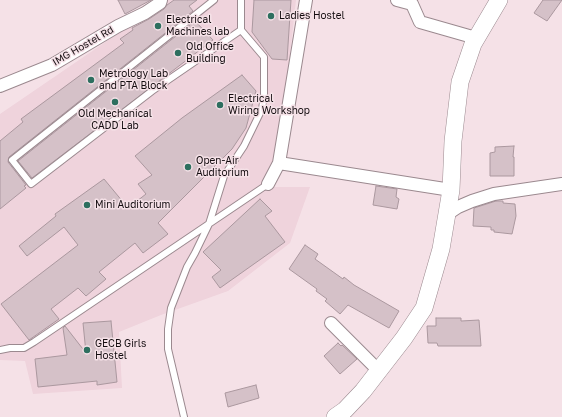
<!DOCTYPE html>
<html>
<head>
<meta charset="utf-8">
<style>
  body { margin:0 }
  canvas { display:block; background:#f5e1e7 }
</style>
</head>
<body>
<canvas width="562" height="417"></canvas>
<script>
const context = document.querySelector('canvas').getContext('2d');
context.lineJoin = 'round';
function paint(path, color) { context.fillStyle = color; context.fill(path, 'evenodd'); }
const poly = rows => new Path2D(rows.map(r => 'M' + r).join(''));
function stroke(path, color, width, dash) { context.strokeStyle = color; context.lineWidth = width; context.lineCap = dash ? 'butt' : 'round'; context.setLineDash(dash || []); context.stroke(path); }
function drawText(font, color, halo, rows, align = 'center') {
  context.font = font + ' "Golos Text",sans-serif'; context.lineWidth = 3; context.setLineDash([]); context.textBaseline = 'middle'; context.strokeStyle = halo; context.fillStyle = color; for (const [text, x, y, turn = 0] of rows) {
    context.save(); context.translate(x, y); context.rotate((+turn || 0) * Math.PI / 180); context.textAlign = isNaN(turn) ? turn : align; if (halo) context.strokeText(text, 0, 0); context.fillText(text, 0, 0); context.restore();
  }
}
paint(poly([
  [167,0,296,0,286,92,272,187,310,187,290,243,228,291,161,315,119,332,122,388,33,394,25,361,0,360,0,114]
]), '#efd3dc');
const building = poly([
  [118,0,151,0,125,14,118,0],
  [174,0,197,0,189,6,193,11,9,157,8,162,26,185,24,186,26,188,0,209,0,141,23,122,21,119,124,43,120,39,133,30,132,28,149,19,164,9,167,5,174,0],
  [254,0,291,0,287,60,272,59,252,32,254,0],
  [543,0,562,0,547,21,534,13,543,0],
  [195,21,213,40,32,178,18,161,195,21],
  [242,75,256,91,246,128,232,149,158,223,168,234,143,253,135,243,99,272,106,279,86,296,78,288,51,309,59,319,29,340,1,304,78,245,64,227,27,256,19,246,56,216,55,214,104,179,128,208,146,194,138,184,152,175,135,156,182,118,242,75],
  [514,146,513,157,514,157,514,176,490,176,490,153,495,152,495,147,514,146],
  [376,186,397,189,396,197,399,199,397,209,373,205,376,186],
  [260,199,272,211,265,216,285,242,220,288,212,277,221,270,203,252,260,199],
  [496,201,503,201,503,203,515,204,516,216,512,234,494,232,494,230,491,230,491,227,473,226,474,208,496,201],
  [305,245,318,254,315,259,343,279,344,277,354,285,399,311,389,328,348,305,340,314,325,301,327,299,316,291,317,289,289,269,305,245],
  [436,318,461,318,461,321,479,320,481,346,438,346,437,343,428,343,427,326,436,326,436,318],
  [111,321,117,382,97,385,97,381,38,387,35,359,67,355,63,328,65,326,86,353,83,323,111,321],
  [338,343,341,346,342,345,357,359,340,374,324,356,338,343],
  [256,385,259,398,228,407,225,393,256,385]
]);
paint(building, '#d5c1c8');
stroke(building, '#ab989f', 1);
const lane = poly([
  [214,0,12,160,31,184,152,91,241,30],
  [0,350,10,348,24,348,34,342,268,184],
  [184,417,168,349,168,329,171,308,187,267,195,253,209,224,224,176,244,146,262,109,264,95,264,57,241,30,241,0]
]);
const street = poly([
  [397,0,412,4,420,22,476,38],
  [0,86,52,65,118,26,145,13,160,3,161,0],
  [279,163,306,0],
  [268,184,279,163,451,190],
  [446,215,458,207,472,201,494,194,562,184],
  [331,323,379,371]
]);
const secondary = poly([
  [335,417,345,410,363,391,404,338,424,308,441,249,451,190,453,141,460,82,473,44,499,0]
]);
stroke(lane, '#9b898f', 8);
stroke(street, '#9b898f', 14);
stroke(secondary, '#9b898f', 18);
stroke(lane, '#fff', 6);
stroke(street, '#fff', 12);
stroke(secondary, '#fff', 17);
for (const [x, y, r, color] of [
  [271,16,4,"#2d6f5f"],
  [158,26,4,"#2d6f5f"],
  [178,53,4,"#2d6f5f"],
  [91,80,4,"#2d6f5f"],
  [115,102,4,"#2d6f5f"],
  [220,105,4,"#2d6f5f"],
  [188,167,4,"#2d6f5f"],
  [87,205,4,"#2d6f5f"],
  [87,350,4,"#2d6f5f"]
]) { const dot = new Path2D(); dot.arc(x, y, r, 0, 2 * Math.PI); context.fillStyle = color; context.fill(dot); stroke(dot, '#f5e1e7', 1.5); }
drawText('10px', '#140d10', '#f5e1e7', [
  ["Ladies Hostel",279,16],
  ["Electrical",166,20],
  ["Machines lab",166,32],
  ["Old Office",186,47],
  ["Building",186,59],
  ["Metrology Lab",99,74],
  ["and PTA Block",99,86],
  ["Electrical",228,99],
  ["Wiring Workshop",228,111],
  ["Old Mechanical",115,114,"center"],
  ["CADD Lab",115,126,"center"],
  ["Open-Air",196,161],
  ["Auditorium",196,173],
  ["Mini Auditorium",95,205],
  ["GECB Girls",95,344],
  ["Hostel",95,356]
], 'left');
drawText('10px', '#140d10', '#f5e1e7', [
  ["IMG Hostel Rd",83,46,-30]
]);
</script>
</body>
</html>
